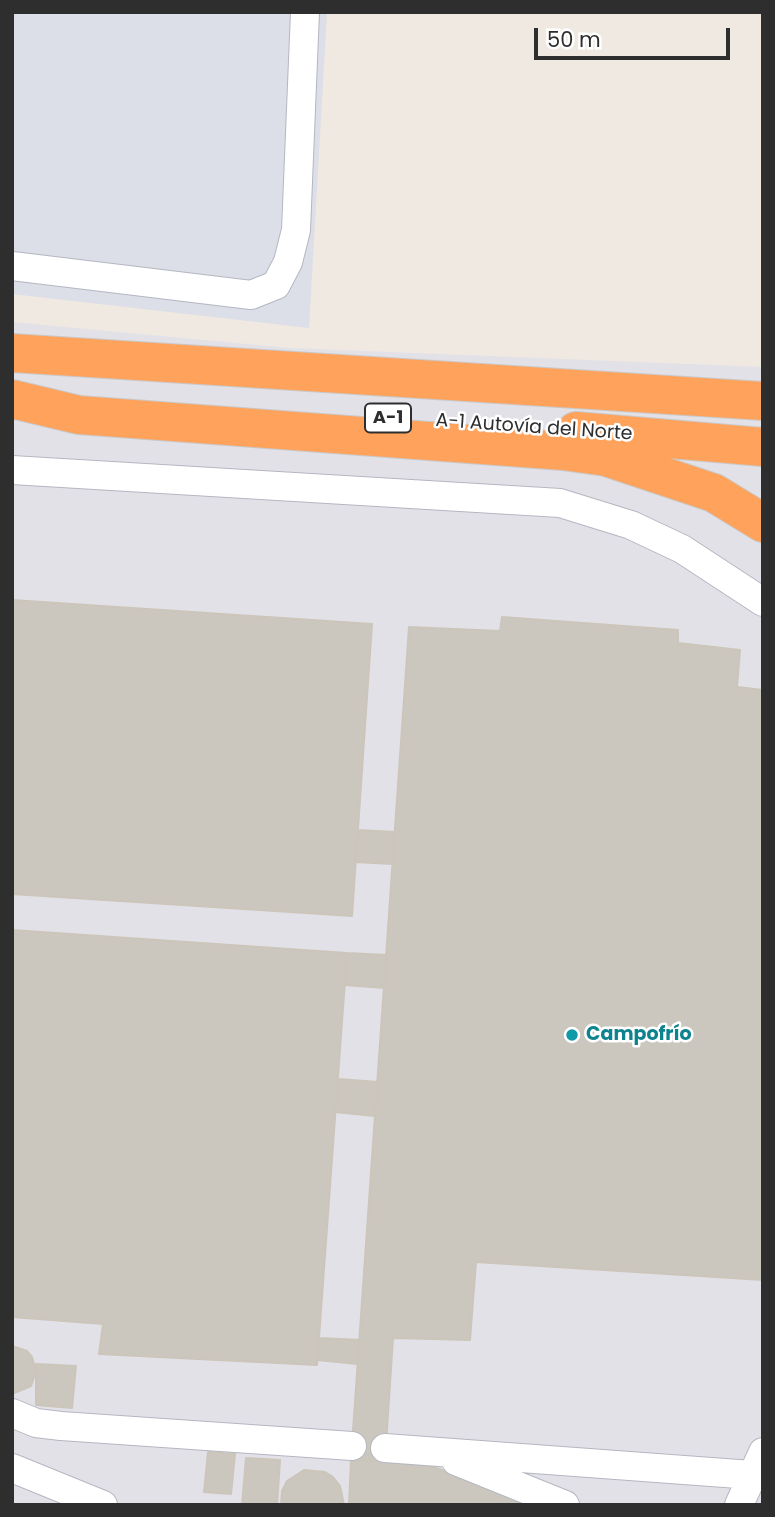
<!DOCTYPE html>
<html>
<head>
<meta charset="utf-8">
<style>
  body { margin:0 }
  #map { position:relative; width:775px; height:1517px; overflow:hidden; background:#efe9e1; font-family:Poppins,sans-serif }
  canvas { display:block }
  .frame { position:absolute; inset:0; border:14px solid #2e2e2e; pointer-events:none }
  .scale { position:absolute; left:534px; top:28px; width:196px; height:32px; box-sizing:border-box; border:4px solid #2e2e2e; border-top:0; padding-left:9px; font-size:21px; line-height:24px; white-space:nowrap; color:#2e2e2e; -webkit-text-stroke:5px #fff; paint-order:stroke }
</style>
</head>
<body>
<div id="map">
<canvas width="775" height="1517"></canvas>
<div class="frame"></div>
<div class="scale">50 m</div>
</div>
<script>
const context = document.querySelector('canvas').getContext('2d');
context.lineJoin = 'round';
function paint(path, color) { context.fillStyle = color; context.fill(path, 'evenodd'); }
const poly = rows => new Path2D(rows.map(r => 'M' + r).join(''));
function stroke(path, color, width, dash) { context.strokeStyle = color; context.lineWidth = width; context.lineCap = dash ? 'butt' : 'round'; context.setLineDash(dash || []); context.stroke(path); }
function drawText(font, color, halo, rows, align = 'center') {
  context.font = font + ' Poppins,sans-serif'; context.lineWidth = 5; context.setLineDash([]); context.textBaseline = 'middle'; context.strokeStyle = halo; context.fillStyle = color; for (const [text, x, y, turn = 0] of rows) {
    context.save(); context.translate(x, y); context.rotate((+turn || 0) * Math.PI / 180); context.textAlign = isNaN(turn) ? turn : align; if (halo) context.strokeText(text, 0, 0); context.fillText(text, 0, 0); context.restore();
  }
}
paint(poly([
  [12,322,289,348,763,367,763,1505,12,1505]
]), '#e3e1e8');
paint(poly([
  [12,12,327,12,309,328,12,294]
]), '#dcdee8');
const building = poly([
  [12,600,372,624,352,916,12,894,12,600],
  [502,617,678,630,678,643,740,650,737,687,763,690,763,1280,476,1262,470,1340,393,1338,385,1460,351,1459,409,627,500,631,502,617],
  [358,830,395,832,393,864,355,862,358,830],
  [12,930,347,953,317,1365,99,1354,103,1324,12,1317,12,930],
  [347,953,387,955,384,988,345,985,347,953],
  [338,1079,378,1082,375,1116,335,1112,338,1079],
  [319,1338,360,1340,358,1364,317,1360,319,1338],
  [12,1346,27,1351,32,1357,36,1371,31,1386,12,1394,12,1346],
  [36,1364,76,1366,72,1408,36,1405,36,1364],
  [208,1452,235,1454,231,1494,204,1492,208,1452],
  [246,1458,280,1460,277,1505,242,1505,246,1458],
  [351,1459,429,1465,529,1505,349,1505,351,1459],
  [304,1470,325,1472,333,1477,340,1486,344,1505,281,1505,282,1491,287,1481,304,1470]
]);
paint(building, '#cbc7bf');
stroke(building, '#cbc5ba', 2);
const minor = poly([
  [12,266,251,295,276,285,288,262,296,230,305,12],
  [12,470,560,503,631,525,682,549,763,602],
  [12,1413,36,1423,61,1426,352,1446],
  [385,1448,752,1475],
  [456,1461,565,1505],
  [12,1468,103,1505],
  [739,1505,763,1452]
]);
const highway = poly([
  [12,353,763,401],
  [12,399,79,415,563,451,606,457,714,493,763,523],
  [576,431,763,447]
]);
stroke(minor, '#b4b7c1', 30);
stroke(highway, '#c9c9c9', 40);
stroke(minor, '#fff', 28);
stroke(highway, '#ffa35c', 38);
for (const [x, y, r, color] of [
  [572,1035,7,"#0f9aa8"]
]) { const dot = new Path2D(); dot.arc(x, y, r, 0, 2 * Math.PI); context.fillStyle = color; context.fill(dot); stroke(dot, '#fff', 2.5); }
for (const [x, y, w] of [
  [388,418,46]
]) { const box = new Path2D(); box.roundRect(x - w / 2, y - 14.5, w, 29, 5); context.fillStyle = '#fff'; context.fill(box); stroke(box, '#2e2e2e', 2); }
drawText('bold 18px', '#2e2e2e', null, [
  ["A-1",388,418]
]);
drawText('19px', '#2e2e2e', '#fff', [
  ["A-1 Autovía del Norte",534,428,4]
]);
drawText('bold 19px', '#0d838f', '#fff', [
  ["Campofrío",586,1035]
], 'left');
</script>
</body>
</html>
